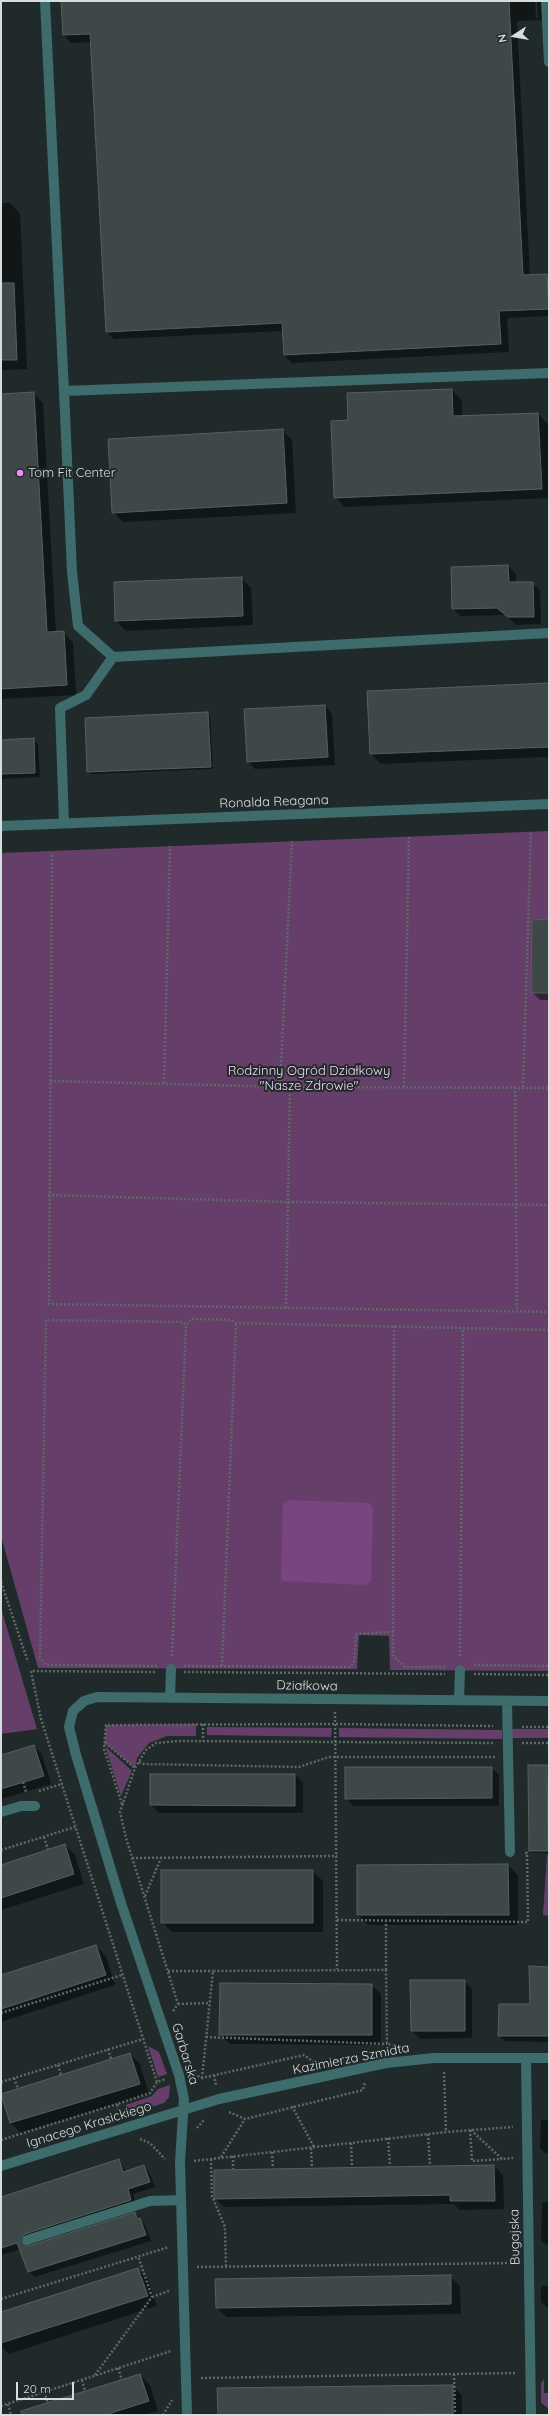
<!DOCTYPE html>
<html>
<head>
<meta charset="utf-8">
<style>
  body { margin:0 }
  #map { position:relative; width:550px; height:2416px; overflow:hidden; background:#212a2a; font-family:Quicksand,sans-serif }
  canvas { display:block }
  .frame { position:absolute; inset:0; border:2px solid #d6dddd; pointer-events:none }
  .north { position:absolute; left:494px; top:16px; width:40px; height:40px; -webkit-text-stroke:3px #212a2a; paint-order:stroke; rotate:258deg; font-size:11px; font-weight:700; line-height:16px; text-align:center; color:#d6dddd }
  .north::after { content:''; display:block; margin:auto; width:14px; height:18px; background:#d6dddd; clip-path:polygon(50% 0,100% 100%,50% 72%,0 100%) }
  .scale { position:absolute; left:16px; top:2382px; width:58px; height:18px; box-sizing:border-box; border:2px solid #d6dddd; border-top:0; padding-left:5px; font-size:12px; line-height:14px; white-space:nowrap; color:#d6dddd; -webkit-text-stroke:3px #212a2a; paint-order:stroke }
</style>
</head>
<body>
<div id="map">
<canvas width="550" height="2416"></canvas>
<div class="frame"></div>
<div class="north">N</div>
<div class="scale">20 m</div>
</div>
<script>
const context = document.querySelector('canvas').getContext('2d');
context.lineJoin = 'round';
function paint(path, color) { context.fillStyle = color; context.fill(path, 'evenodd'); }
const poly = rows => new Path2D(rows.map(r => 'M' + r).join(''));
function stroke(path, color, width, dash) { context.strokeStyle = color; context.lineWidth = width; context.lineCap = dash ? 'butt' : 'round'; context.setLineDash(dash || []); context.stroke(path); }
function drawText(font, color, halo, rows, align = 'center') {
  context.font = font + ' Quicksand,sans-serif'; context.lineWidth = 4; context.setLineDash([]); context.textBaseline = 'middle'; context.strokeStyle = halo; context.fillStyle = color; for (const [text, x, y, turn = 0] of rows) {
    context.save(); context.translate(x, y); context.rotate((+turn || 0) * Math.PI / 180); context.textAlign = isNaN(turn) ? turn : align; if (halo) context.strokeText(text, 0, 0); context.fillText(text, 0, 0); context.restore();
  }
}
paint(poly([
  [549,831,549,1671,390,1670,389,1636,359,1635,357,1669,38,1668,1,1536,1,853],
  [1,1608,37,1729,1,1734],
  [196,1724,196,1736,167,1736,149,1743,137,1758,135,1768,105,1743,106,1725],
  [207,1727,332,1728,331,1737,207,1735],
  [339,1728,502,1730,502,1739,339,1737],
  [512,1729,549,1729,549,1738,512,1738],
  [106,1747,132,1771,121,1796,106,1749],
  [547,1855,549,1855,549,1916,543,1915],
  [148,2046,159,2052,167,2074,158,2077],
  [170,2085,169,2097,164,2103,124,2116,126,2105,152,2096,158,2089],
  [544,2379,544,2393,549,2393,549,2409,541,2403,541,2383]
]), '#653f6a');
paint(poly([
  [288,1500,370,1503,373,1509,371,1582,365,1585,283,1581,281,1579,283,1504]
]), '#794480');
paint(poly([
  [62,1,535,1,536,18,538,18,537,1,543,1,544,20,517,21,530,276,547,275,549,277,549,316,507,318,509,352,292,363,284,355,283,331,114,339,107,332,92,42,71,43,64,35],
  [1,203,10,203,20,213,27,369,1,370],
  [452,390,462,400,462,417,538,414,548,424,549,498,345,507,335,497,349,421],
  [33,393,43,403,56,633,63,632,73,642,76,695,1,699,1,395],
  [282,430,292,440,296,513,123,522,113,512],
  [508,566,516,574,516,583,532,583,540,590,541,624,516,625,506,615,461,616,453,609],
  [241,578,251,588,253,625,126,631,116,621],
  [549,684,549,760,546,757,381,764,371,754],
  [325,706,332,714,335,765,255,769,248,761],
  [208,713,210,716,213,769,91,774,88,772],
  [33,739,38,744,40,777,1,779,1,741],
  [549,920,549,1000,540,1000,532,992],
  [34,1746,42,1754,51,1784,1,1799,1,1756],
  [547,1766,549,1769,549,1853,532,1853,530,1851],
  [492,1768,499,1775,499,1806,353,1806,346,1798],
  [295,1775,303,1782,303,1813,159,1813,151,1805],
  [65,1845,75,1855,84,1884,1,1910,1,1866],
  [508,1865,518,1875,518,1925,368,1925,358,1915],
  [313,1871,323,1881,323,1932,172,1932,162,1922],
  [96,1946,106,1956,115,1985,1,2022,1,1976],
  [549,1968,549,2042,505,2041,499,2035,531,2005],
  [464,1981,472,1989,472,2038,420,2039,412,2031],
  [371,1985,381,1994,381,2045,230,2044,220,2034],
  [130,2054,140,2064,149,2094,21,2133,11,2123,1,2095],
  [541,2120,549,2120,549,2153,545,2153,540,2148],
  [119,2160,126,2172,144,2166,149,2172,155,2187,133,2194,136,2206,26,2244,26,2246,29,2247,135,2214,145,2225,151,2241,34,2277,29,2271,21,2249,1,2255,1,2199],
  [494,2166,503,2175,504,2209,460,2210,454,2204,224,2207,215,2198],
  [542,2202,549,2202,549,2246,541,2241],
  [138,2269,148,2279,157,2306,9,2354,1,2346,1,2313],
  [450,2276,460,2286,461,2314,227,2317,217,2308],
  [541,2286,549,2286,549,2322,548,2308,541,2302],
  [140,2375,150,2385,158,2411,144,2415,13,2415],
  [452,2386,462,2395,462,2415,219,2415,218,2389]
]), '#0007');
const building = poly([
  [61,1,509,1,523,275,547,274,549,309,499,311,501,344,284,355,282,323,106,332,90,34,63,35,61,1],
  [1,283,14,283,17,360,1,360,1,283],
  [452,389,453,416,538,413,542,489,334,498,331,421,348,420,347,393,452,389],
  [34,392,47,632,64,631,67,685,1,689,1,394,34,392],
  [283,429,287,503,112,513,108,439,283,429],
  [508,565,509,582,533,582,534,617,508,617,497,608,452,609,451,567,508,565],
  [242,577,243,616,115,621,114,582,242,577],
  [549,683,549,747,370,754,367,691,549,683],
  [325,705,328,757,247,762,244,709,325,705],
  [208,712,211,767,87,772,85,718,208,712],
  [34,738,35,773,1,774,1,740,34,738],
  [549,919,549,993,531,993,532,920,549,919],
  [34,1745,44,1776,1,1789,1,1755,34,1745],
  [528,1765,547,1765,548,1851,529,1851,528,1765],
  [345,1767,492,1767,492,1798,345,1799,345,1767],
  [150,1774,295,1774,295,1806,150,1805,150,1774],
  [65,1844,74,1874,1,1898,1,1865,65,1844],
  [508,1864,509,1915,357,1915,357,1865,508,1864],
  [161,1870,313,1870,313,1923,161,1923,161,1870],
  [96,1945,106,1975,1,2009,1,1975,96,1945],
  [529,1966,549,1967,549,2036,498,2036,499,2004,530,2004,529,1966],
  [410,1980,465,1980,465,2031,411,2031,410,1980],
  [220,1983,372,1984,372,2035,219,2035,220,1983],
  [130,2053,140,2084,10,2123,1,2094,130,2053],
  [119,2159,123,2172,144,2165,150,2182,128,2189,131,2200,25,2234,21,2238,21,2242,29,2246,135,2212,137,2219,140,2218,146,2235,28,2272,17,2243,1,2248,1,2197,119,2159],
  [494,2165,495,2201,450,2201,450,2195,214,2199,214,2170,494,2165],
  [138,2268,148,2296,1,2343,1,2312,138,2268],
  [451,2275,451,2304,216,2308,215,2279,451,2275],
  [140,2374,149,2401,105,2415,21,2415,21,2411,140,2374],
  [453,2385,453,2414,218,2415,217,2388,453,2385]
]);
paint(building, '#3e4848');
stroke(building, '#54605f', 1);
stroke(poly([
  [52,855,49,1304,549,1312],
  [50,1081,290,1087,549,1088],
  [164,1083,170,846],
  [280,1086,292,841],
  [404,1087,409,837],
  [515,1087,517,1311],
  [523,1087,531,832],
  [48,1195,288,1202,549,1205],
  [286,1308,290,1087],
  [1,1582,28,1662],
  [393,1632,394,1325],
  [172,1656,186,1325],
  [460,1656,463,1328],
  [474,1665,549,1666],
  [157,1666,46,1665,40,1658,46,1320,182,1322,186,1325,191,1319,231,1320,236,1323,549,1330],
  [184,1666,349,1667,354,1663,356,1634,393,1632,393,1656,405,1667,447,1667],
  [222,1666,236,1323],
  [184,1672,445,1674],
  [474,1674,549,1675],
  [335,1712,337,1969],
  [203,1724,203,1741],
  [522,1727,549,1727],
  [105,1743,135,1768],
  [522,1743,549,1743],
  [139,1762,144,1764,299,1767,329,1757,495,1757],
  [23,1782,26,1792],
  [39,1791,62,1784],
  [122,1804,104,1749,106,1725,335,1724,493,1726],
  [44,1837,48,1850],
  [1,1850,75,1827],
  [132,1858,337,1856],
  [145,1896,161,1858],
  [337,1920,528,1922,527,1853,524,1853],
  [386,1970,386,1921],
  [168,1971,213,1971],
  [178,2004,210,2003],
  [173,2011,178,2004,126,1838,120,1812,135,1768,146,1750,156,1743,179,1741,495,1743],
  [1,2013,122,1975],
  [206,2037,387,2044],
  [108,2049,111,2059],
  [58,2065,61,2075],
  [444,2072,446,2132],
  [194,2074,202,2078,304,2055,315,2063],
  [214,2075,216,2085],
  [14,2078,18,2088],
  [202,2078,213,1971,386,1970,387,2044,397,2046],
  [1,2082,143,2039],
  [157,2082,41,1719,31,1671,157,1672],
  [292,2106,314,2147],
  [229,2112,245,2119,363,2090,365,2082],
  [120,2114,117,2104,150,2093,157,2082,166,2079],
  [197,2128,204,2120],
  [470,2130,472,2161,502,2159],
  [471,2130,502,2159,513,2158],
  [428,2134,430,2166],
  [388,2138,390,2166],
  [140,2139,150,2143,165,2159],
  [1,2140,117,2104],
  [351,2143,352,2167],
  [311,2148,312,2168],
  [272,2152,273,2168],
  [233,2156,233,2169],
  [221,2157,245,2119],
  [211,2159,212,2196,225,2227,226,2267],
  [194,2161,446,2132,513,2127],
  [197,2267,514,2263],
  [152,2297,169,2291],
  [1,2299,169,2247],
  [118,2368,122,2380],
  [454,2374,455,2415],
  [95,2375,152,2297,138,2256],
  [201,2378,516,2373],
  [82,2380,85,2391],
  [44,2392,48,2403],
  [8,2404,11,2415],
  [1,2406,171,2351],
  [163,2415,172,2400]
]), '#606868', 2.5, [2, 2]);
stroke(poly([
  [45,1,64,391],
  [546,1,549,62],
  [549,373,64,391,72,572,78,626,113,657,549,633],
  [64,823,60,708,86,695,113,657],
  [1,826,549,804],
  [170,1698,171,1669],
  [459,1700,460,1670],
  [507,1701,510,1852],
  [1,1812,21,1806,35,1806],
  [526,2058,531,2415],
  [1,2166,219,2099,386,2063,434,2058,549,2058],
  [27,2240,150,2201,181,2200],
  [187,2415,180,2162,184,2099,179,2075,121,1903,76,1755,69,1727,73,1711,84,1701,97,1697,549,1701]
]), '#3e6b6b', 10);
for (const [x, y, r, color] of [
  [20,473,4,"#ed8cf9"]
]) { const dot = new Path2D(); dot.arc(x, y, r, 0, 2 * Math.PI); context.fillStyle = color; context.fill(dot); stroke(dot, '#212a2a', 1.5); }
drawText('13px', '#d6dddd', '#212a2a', [
  ["Tom Fit Center",28,473]
], 'left');
drawText('13px', '#d6dddd', '#212a2a', [
  ["Ronalda Reagana",274,802,-2],
  ["Działkowa",307,1686,1],
  ["Garbarska",185,2054,73],
  ["Kazimierza Szmidta",351,2059,-11],
  ["Ignacego Krasickiego",89,2125,-17],
  ["Bugajska",515,2237,-91]
]);
drawText('13px', '#f4d6f8', '#212a2a', [
  ["Rodzinny Ogród Działkowy",309,1071],
  ["\"Nasze Zdrowie\"",309,1086]
]);
</script>
</body>
</html>
